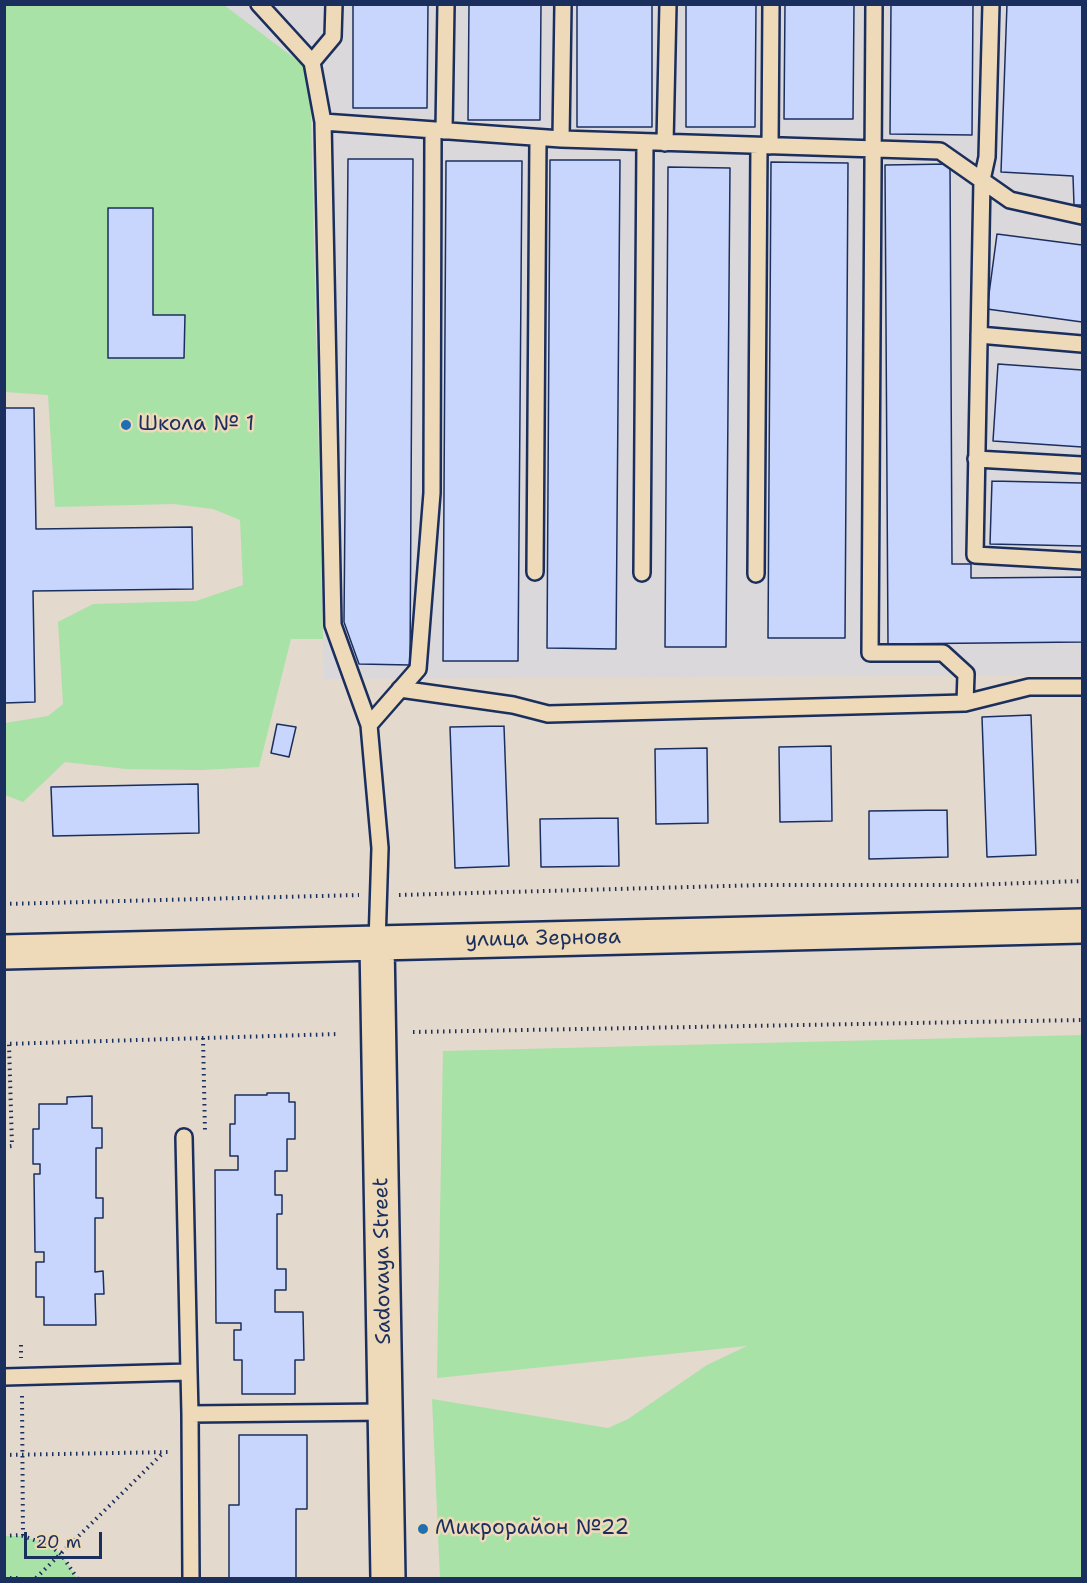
<!DOCTYPE html>
<html>
<head>
<meta charset="utf-8">
<style>
  body { margin:0 }
  #map { position:relative; width:1087px; height:1583px; overflow:hidden; background:#e3d9cd; font-family:"Shantell Sans",sans-serif }
  canvas { display:block }
  .frame { position:absolute; inset:0; border:6px solid #1b2f5e; pointer-events:none }
  .scale { position:absolute; left:24px; top:1532px; width:78px; height:27px; box-sizing:border-box; border:3px solid #1b2f5e; border-top:0; padding-left:8px; font-size:18px; line-height:21px; white-space:nowrap; color:#1b2f5e; -webkit-text-stroke:4px #eedab8; paint-order:stroke }
</style>
</head>
<body>
<div id="map">
<canvas width="1087" height="1583"></canvas>
<div class="frame"></div>
<div class="scale">20 m</div>
</div>
<script>
const context = document.querySelector('canvas').getContext('2d');
context.lineJoin = 'round';
function paint(path, color) { context.fillStyle = color; context.fill(path, 'evenodd'); }
const poly = rows => new Path2D(rows.map(r => 'M' + r).join(''));
function stroke(path, color, width, dash) { context.strokeStyle = color; context.lineWidth = width; context.lineCap = dash ? 'butt' : 'round'; context.setLineDash(dash || []); context.stroke(path); }
function drawText(font, color, halo, rows, align = 'center') {
  context.font = font + ' "Shantell Sans",sans-serif'; context.lineWidth = 5; context.setLineDash([]); context.textBaseline = 'middle'; context.strokeStyle = halo; context.fillStyle = color; for (const [text, x, y, turn = 0] of rows) {
    context.save(); context.translate(x, y); context.rotate((+turn || 0) * Math.PI / 180); context.textAlign = isNaN(turn) ? turn : align; if (halo) context.strokeText(text, 0, 0); context.fillText(text, 0, 0); context.restore();
  }
}
paint(poly([
  [224,5,1082,5,1082,675,324,679,310,70]
]), '#dbd8db');
paint(poly([
  [4,5,224,5,310,70,323,639,291,639,259,767,201,770,126,769,65,762,23,802,5,795,5,723,48,716,63,704,58,622,93,604,196,601,243,585,240,520,213,509,174,504,55,507,48,395,5,392],
  [1082,1035,1082,1578,440,1578,432,1399,608,1428,628,1419,707,1365,747,1346,437,1378,443,1051],
  [5,1536,23,1536,49,1545,61,1554,77,1578,5,1578]
]), '#a8e2a7');
const building = poly([
  [353,4,428,4,427,108,353,108,353,4],
  [469,4,541,4,540,120,468,120,469,4],
  [577,4,652,4,652,127,577,127,577,4],
  [686,4,756,4,755,127,686,127,686,4],
  [785,4,854,4,853,119,784,119,785,4],
  [891,4,973,4,972,135,890,134,891,4],
  [1007,4,1082,4,1082,205,1074,205,1073,176,1001,172,1007,4],
  [348,159,413,159,410,665,359,664,344,622,348,159],
  [550,160,620,160,616,649,547,648,550,160],
  [446,161,522,161,518,661,443,661,446,161],
  [771,162,848,163,845,638,768,638,771,162],
  [950,164,952,564,971,564,971,578,1082,577,1082,642,888,644,885,165,950,164],
  [668,167,730,168,726,647,665,647,668,167],
  [108,208,153,208,153,315,185,315,184,358,108,358,108,208],
  [997,234,1082,245,1082,322,987,309,997,234],
  [998,364,1082,370,1082,447,993,441,998,364],
  [4,408,34,408,36,529,192,527,193,589,33,591,35,702,4,703,4,408],
  [992,481,1082,483,1082,546,990,544,992,481],
  [1031,715,1036,855,987,857,982,717,1031,715],
  [277,724,296,727,289,757,271,753,277,724],
  [504,726,509,866,455,868,450,727,504,726],
  [831,746,832,821,780,822,779,747,831,746],
  [707,748,708,823,656,824,655,749,707,748],
  [198,784,199,833,53,836,51,787,198,784],
  [947,810,948,857,869,859,869,811,947,810],
  [618,818,619,866,541,867,540,819,618,818],
  [267,1093,289,1093,289,1102,295,1102,295,1139,287,1139,287,1171,275,1171,275,1195,282,1195,282,1214,277,1214,277,1269,286,1269,286,1290,275,1290,275,1312,303,1312,304,1360,295,1360,295,1394,242,1394,242,1360,234,1360,234,1330,241,1330,241,1323,216,1323,215,1170,238,1170,238,1156,230,1156,230,1124,235,1124,235,1095,267,1095,267,1093],
  [92,1096,92,1128,102,1128,102,1148,96,1148,96,1198,103,1198,103,1218,95,1218,95,1272,103,1271,104,1294,95,1294,96,1325,44,1325,44,1297,36,1297,36,1262,44,1262,44,1252,35,1252,34,1174,40,1174,40,1164,33,1164,33,1129,39,1129,39,1104,67,1104,67,1097,92,1096],
  [239,1435,307,1435,307,1509,296,1509,296,1578,229,1578,229,1505,239,1505,239,1435]
]);
paint(building, '#c8d6fd');
stroke(building, '#1b2f5e', 1.5);
const lane = poly([
  [259,4,312,62,323,122,333,625,369,725,380,848,377,943],
  [874,4,870,653,943,653,966,674,965,703],
  [991,4,987,157,982,180,975,555,1082,561],
  [312,62,333,37,334,4],
  [323,122,561,139,940,151,1010,200,1082,216],
  [444,131,446,4],
  [561,139,563,4],
  [665,143,668,4],
  [770,146,771,4],
  [979,335,1082,344],
  [976,459,1082,465],
  [535,572,538,138],
  [642,573,645,142],
  [756,574,759,146],
  [400,689,513,705,548,714,965,703,1029,687,1082,687],
  [369,725,418,669,432,493,433,130],
  [184,1137,189,1372],
  [4,1377,189,1372,190,1414],
  [191,1578,190,1414,386,1412]
]);
const secondary = poly([
  [377,943,388,1578],
  [4,952,1082,926]
]);
stroke(lane, '#1b2f5e', 20);
stroke(secondary, '#1b2f5e', 38);
stroke(poly([
  [399,895,763,885,969,885,1082,881],
  [4,904,359,895],
  [413,1032,1082,1020],
  [203,1038,205,1132],
  [4,1044,339,1034],
  [4,1147,12,1146,9,1044],
  [21,1345,21,1358],
  [22,1396,23,1536],
  [4,1455,172,1452],
  [4,1536,20,1535,49,1545,61,1554,77,1578],
  [4,1578,19,1578],
  [36,1578,163,1453]
]), '#1b2f5e', 4, [1.5, 4.5]);
stroke(lane, '#eedab8', 15);
stroke(secondary, '#eedab8', 33);
for (const [x, y, r, color] of [
  [126,425,6,"#1f6fb2"],
  [423,1529,6,"#1f6fb2"]
]) { const dot = new Path2D(); dot.arc(x, y, r, 0, 2 * Math.PI); context.fillStyle = color; context.fill(dot); stroke(dot, '#eedab8', 2); }
drawText('21px', '#1b2f5e', '#eedab8', [
  ["Школа № 1",138,425],
  ["Микрорайон №22",435,1529]
], 'left');
drawText('21px', '#1b2f5e', '#eedab8', [
  ["улица Зернова",543,939,-1],
  ["Sadovaya Street",383,1261,-91]
]);
</script>
</body>
</html>
